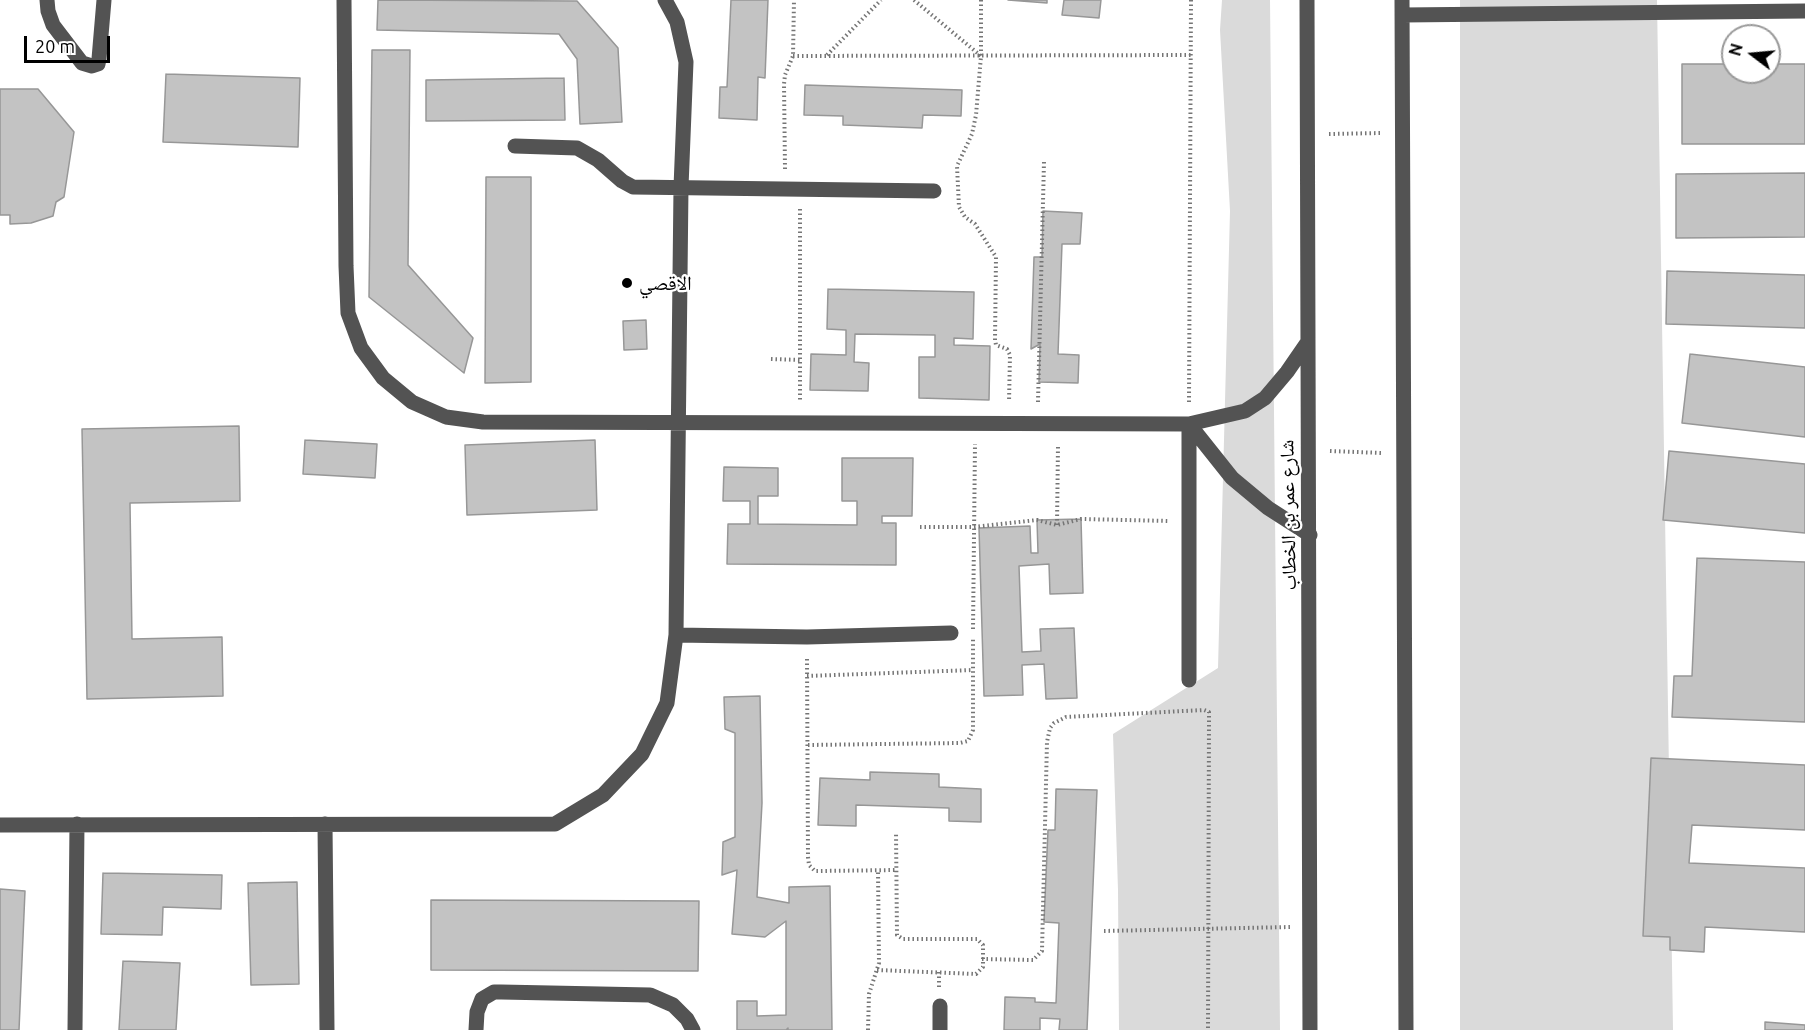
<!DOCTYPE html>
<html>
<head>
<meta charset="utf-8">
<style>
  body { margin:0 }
  #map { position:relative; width:1805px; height:1030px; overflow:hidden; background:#fff; font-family:Ubuntu,sans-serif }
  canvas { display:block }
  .north { position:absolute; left:1721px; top:24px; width:60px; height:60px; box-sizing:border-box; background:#fff; border:2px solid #999; border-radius:50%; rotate:286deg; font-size:16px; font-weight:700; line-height:24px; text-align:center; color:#000 }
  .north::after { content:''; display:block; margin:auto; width:21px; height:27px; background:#000; clip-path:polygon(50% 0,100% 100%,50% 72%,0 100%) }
  .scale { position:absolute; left:24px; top:36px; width:86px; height:27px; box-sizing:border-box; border:3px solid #000; border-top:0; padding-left:8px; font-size:18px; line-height:21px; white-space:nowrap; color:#000; -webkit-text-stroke:4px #fff; paint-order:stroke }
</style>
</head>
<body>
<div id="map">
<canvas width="1805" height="1030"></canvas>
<div class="north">N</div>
<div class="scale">20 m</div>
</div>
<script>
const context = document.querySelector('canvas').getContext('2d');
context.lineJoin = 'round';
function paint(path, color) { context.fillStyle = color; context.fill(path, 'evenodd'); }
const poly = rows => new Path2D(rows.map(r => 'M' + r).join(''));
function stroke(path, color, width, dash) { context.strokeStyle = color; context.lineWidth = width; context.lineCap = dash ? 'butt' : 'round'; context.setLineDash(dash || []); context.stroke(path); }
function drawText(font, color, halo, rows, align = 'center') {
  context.font = font + ' Ubuntu,"Noto Naskh Arabic",sans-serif'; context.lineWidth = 4.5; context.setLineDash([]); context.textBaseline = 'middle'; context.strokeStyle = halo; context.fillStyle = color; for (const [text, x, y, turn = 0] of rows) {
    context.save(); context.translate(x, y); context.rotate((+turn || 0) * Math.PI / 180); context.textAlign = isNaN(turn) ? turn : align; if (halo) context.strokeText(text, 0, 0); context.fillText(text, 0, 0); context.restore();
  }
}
paint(poly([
  [1222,0,1270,0,1280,1030,1119,1030,1118,890,1113,734,1218,668,1230,211,1220,30],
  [1460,0,1657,0,1673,1030,1460,1030]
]), '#dadada');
const building = poly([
  [378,0,577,1,618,48,622,122,580,124,577,59,559,34,377,30,378,0],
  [731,0,768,0,765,78,758,77,757,120,719,118,720,87,727,87,731,0],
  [1008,0,1047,0,1047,3,1008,0],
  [1064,0,1101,0,1099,18,1062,15,1064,0],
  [372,50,410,50,408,265,473,338,464,373,369,297,372,50],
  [1682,64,1733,64,1733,72,1769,72,1769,64,1805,64,1805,144,1682,144,1682,64],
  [166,74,300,78,298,147,163,142,166,74],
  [564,78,565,120,426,121,426,80,564,78],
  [805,85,962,90,961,116,923,115,922,128,843,125,843,116,804,115,805,85],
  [0,89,38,89,74,132,64,197,56,202,53,216,31,223,10,224,10,215,0,215,0,89],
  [1805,173,1805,237,1676,238,1676,174,1805,173],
  [486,177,531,177,531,382,485,383,486,177],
  [1043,211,1082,213,1080,244,1062,244,1058,354,1079,355,1078,383,1039,382,1040,344,1031,349,1034,257,1042,257,1043,211],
  [1667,271,1805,275,1805,328,1666,324,1667,271],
  [828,289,974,292,973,339,954,338,954,345,990,346,989,400,919,398,919,357,935,357,935,335,855,334,854,362,869,363,868,391,810,390,811,354,846,355,846,330,827,329,828,289],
  [646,320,647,349,624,350,623,321,646,320],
  [1690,354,1805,367,1805,437,1682,423,1690,354],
  [239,426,240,501,130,503,132,639,222,637,223,696,87,699,82,429,239,426],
  [305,440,377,444,375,478,303,474,305,440],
  [595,440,597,510,467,515,465,445,595,440],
  [1669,451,1805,464,1805,533,1663,520,1669,451],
  [842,458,913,458,912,516,882,516,882,523,896,523,896,565,727,564,728,524,750,524,750,501,723,501,724,467,778,468,778,496,758,496,758,524,857,525,857,501,842,501,842,458],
  [1081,519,1083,593,1050,594,1049,564,1019,566,1022,652,1041,651,1040,629,1074,628,1077,698,1046,699,1044,664,1022,665,1023,695,984,696,979,528,1030,526,1031,553,1038,553,1037,520,1081,519],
  [1697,558,1805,562,1805,722,1672,717,1674,676,1692,676,1697,558],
  [760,696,762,803,757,897,789,903,789,887,830,886,832,1030,788,1030,788,1028,786,1030,737,1030,737,1001,757,1001,757,1016,786,1015,786,921,765,937,732,934,737,870,722,875,723,842,735,837,735,733,725,729,724,697,760,696],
  [1651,758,1805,765,1805,830,1692,825,1689,863,1805,868,1805,932,1705,927,1704,952,1670,950,1670,937,1643,936,1651,758],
  [870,772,939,774,939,787,981,789,981,822,949,821,949,808,856,805,856,826,818,825,820,778,870,780,870,772],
  [1056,789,1097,790,1087,1030,1059,1030,1060,1019,1040,1018,1040,1030,1004,1030,1005,997,1035,998,1035,1002,1056,1003,1059,923,1044,922,1048,830,1055,830,1056,789],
  [103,873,222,875,221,909,163,907,162,935,101,934,103,873],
  [297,882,299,984,251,985,248,883,297,882],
  [0,889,25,891,19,1030,0,1030,0,889],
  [431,900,699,901,698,971,431,970,431,900],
  [123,961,180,963,176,1030,119,1030,123,961],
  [1765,1022,1805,1025,1805,1030,1765,1030,1765,1022]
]);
paint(building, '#c3c3c3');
stroke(building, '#979797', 1.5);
stroke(poly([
  [914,0,981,56],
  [981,0,981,56,976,115,972,134,957,166,959,207,965,217,975,224,996,257,995,340,996,345,1007,349,1010,355,1009,402],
  [827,55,881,0],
  [793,56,1191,55],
  [1329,134,1381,133],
  [785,169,784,84,785,75,793,56,794,0],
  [800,209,800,402],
  [771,359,800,360],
  [1038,402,1044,162],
  [1189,402,1191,0],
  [1330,451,1382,453],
  [1057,525,1058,446],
  [920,527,974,527,1037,520,1057,525,1081,519,1170,521],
  [973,629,975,444],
  [807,659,808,857,809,865,815,871,820,871,896,870],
  [807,676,973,670],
  [808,745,960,743,968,741,973,730,973,639],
  [1104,931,1290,927],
  [982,959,1033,960,1042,951,1047,742,1050,728,1054,723,1066,717,1204,710,1209,712,1209,720,1208,1030],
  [877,970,976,974,983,967,983,945,977,939,903,939,897,935,896,832],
  [939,972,939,987],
  [868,1030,869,994,879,963,878,870]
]), '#757575', 4, [1.5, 3]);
stroke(poly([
  [47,0,48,11,53,25,82,63,92,66,98,64,99,59,104,0],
  [344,0,346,266,348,313,361,348,383,378,412,402,446,417,483,422,1189,424,1245,411,1265,398,1287,372,1307,343],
  [1307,0,1310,1030],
  [1402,0,1406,1030],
  [1402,15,1805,11],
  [515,146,577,148,598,160,622,181,633,187,934,191],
  [1189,424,1232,478,1268,508,1310,535],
  [676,635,807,637,951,633],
  [1189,680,1189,424],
  [325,824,327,1030],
  [0,825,555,824,603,795,642,754,667,703,676,635,681,187,686,62,677,22,665,0],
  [940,1006,940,1030],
  [75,1030,77,824],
  [476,1030,477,1012,482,999,494,992,501,992,650,995,673,1005,687,1019,693,1030]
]), '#535353', 15);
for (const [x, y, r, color] of [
  [627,283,6,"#000"]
]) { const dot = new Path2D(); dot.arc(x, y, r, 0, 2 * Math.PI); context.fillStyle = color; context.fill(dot); stroke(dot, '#fff', 2); }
drawText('20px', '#000', '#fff', [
  ["الاقصي",639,283]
], 'left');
drawText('20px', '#000', '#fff', [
  ["شارع عمر بن الخطاب",1288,515,-91]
]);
</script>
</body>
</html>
